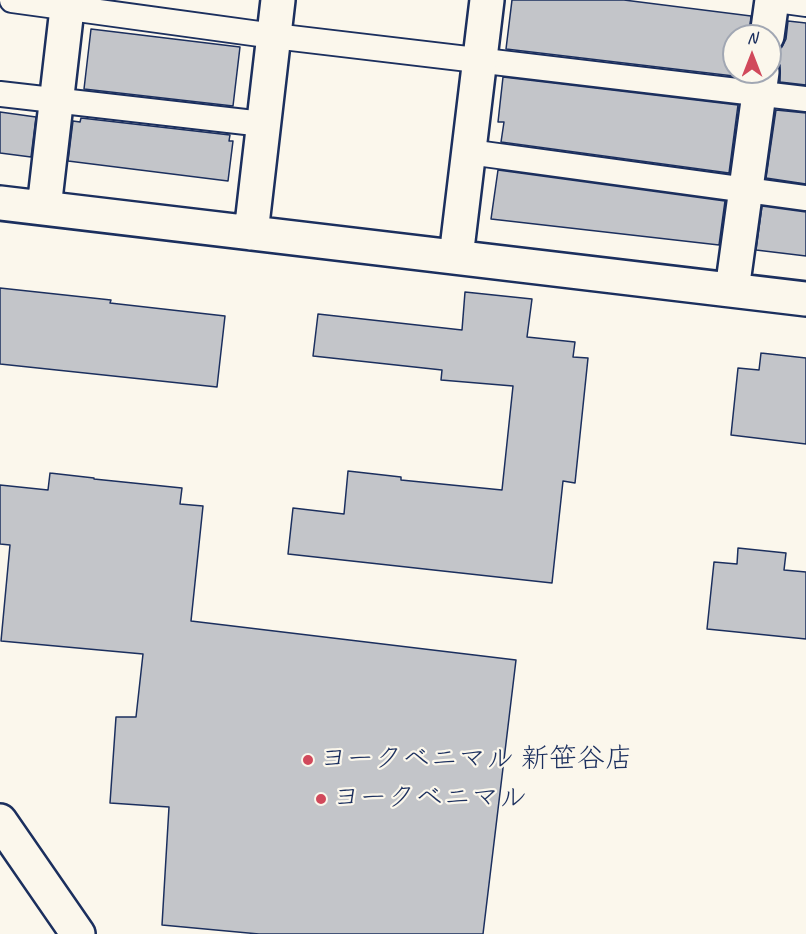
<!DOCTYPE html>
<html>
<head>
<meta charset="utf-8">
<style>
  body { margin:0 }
  #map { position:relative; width:806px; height:934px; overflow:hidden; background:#fbf7ec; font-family:Caveat,sans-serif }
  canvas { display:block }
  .north { position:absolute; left:722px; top:24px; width:60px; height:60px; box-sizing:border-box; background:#fbf7ec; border:2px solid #a1a7b3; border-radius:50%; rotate:0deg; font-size:16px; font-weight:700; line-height:24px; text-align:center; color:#1b2f5e }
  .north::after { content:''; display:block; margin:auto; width:21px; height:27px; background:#d1495b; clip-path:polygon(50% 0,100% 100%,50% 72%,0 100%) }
</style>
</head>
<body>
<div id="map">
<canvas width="806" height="934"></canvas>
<div class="north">N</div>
</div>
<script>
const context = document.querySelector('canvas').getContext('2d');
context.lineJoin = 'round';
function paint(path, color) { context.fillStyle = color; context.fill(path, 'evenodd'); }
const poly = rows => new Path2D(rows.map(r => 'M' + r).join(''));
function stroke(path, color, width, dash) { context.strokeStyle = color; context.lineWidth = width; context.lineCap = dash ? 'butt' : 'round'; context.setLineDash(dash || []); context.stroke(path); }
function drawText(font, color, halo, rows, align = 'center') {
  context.font = font + ' Caveat,"Klee One",sans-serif'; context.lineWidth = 4.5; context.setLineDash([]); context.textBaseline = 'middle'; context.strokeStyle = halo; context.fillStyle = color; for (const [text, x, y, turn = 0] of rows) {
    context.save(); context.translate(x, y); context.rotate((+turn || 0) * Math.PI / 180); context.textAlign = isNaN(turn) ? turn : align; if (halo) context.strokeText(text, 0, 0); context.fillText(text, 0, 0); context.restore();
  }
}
const building = poly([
  [512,0,624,0,751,16,749,36,734,36,734,72,743,72,742,77,506,49,512,0],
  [788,21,806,23,806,85,780,82,780,65,770,56,782,47,786,39,788,21],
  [91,29,240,47,233,106,84,89,91,29],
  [503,77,738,105,729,173,501,142,504,122,498,122,503,77],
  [776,110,806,113,806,184,766,178,776,110],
  [0,112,36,117,31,157,0,153,0,112],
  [81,118,230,135,229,141,233,141,228,181,68,161,73,121,80,122,81,118],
  [498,170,725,201,719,245,491,219,498,170],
  [762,206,806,212,806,256,756,250,762,206],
  [0,288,111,300,110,303,225,316,217,387,0,364,0,288],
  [465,292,532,299,527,337,575,342,573,357,588,358,575,483,563,481,552,583,288,554,293,508,344,514,348,471,401,477,401,480,502,490,513,386,441,380,442,370,313,356,318,314,462,330,465,292],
  [761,353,806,358,806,444,731,435,738,368,759,370,761,353],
  [50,473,94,478,94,479,182,488,180,504,203,506,191,621,516,660,483,934,259,934,162,925,169,807,110,803,116,717,136,717,143,654,1,641,10,545,0,544,0,485,48,490,50,473],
  [738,548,786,553,784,570,806,572,806,639,707,629,714,562,737,564,738,548]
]);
paint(building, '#c3c5c9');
stroke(building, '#1b2f5e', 1.5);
const lane = poly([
  [12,0,274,36,806,99],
  [777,0,806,4],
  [0,94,263,124],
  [469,152,806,198]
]);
const street = poly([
  [767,36,772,0],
  [0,203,806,299],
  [44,208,68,0],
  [251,233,278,0],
  [456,257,487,0],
  [732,290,762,72]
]);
const secondary = poly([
  [0,821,78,934]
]);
stroke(lane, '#1b2f5e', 28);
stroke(street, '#1b2f5e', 38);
stroke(secondary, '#1b2f5e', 38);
stroke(lane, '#fbf7ec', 24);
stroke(street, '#fbf7ec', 33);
stroke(secondary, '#fbf7ec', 33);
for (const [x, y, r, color] of [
  [308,760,6,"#d1495b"],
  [321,799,6,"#d1495b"]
]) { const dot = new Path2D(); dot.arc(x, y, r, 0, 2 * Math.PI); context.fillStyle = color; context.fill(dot); stroke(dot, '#fbf7ec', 2); }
drawText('28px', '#1b2f5e', '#fbf7ec', [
  ["ヨークベニマル 新笹谷店",320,760],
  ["ヨークベニマル",333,799]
], 'left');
</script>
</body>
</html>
